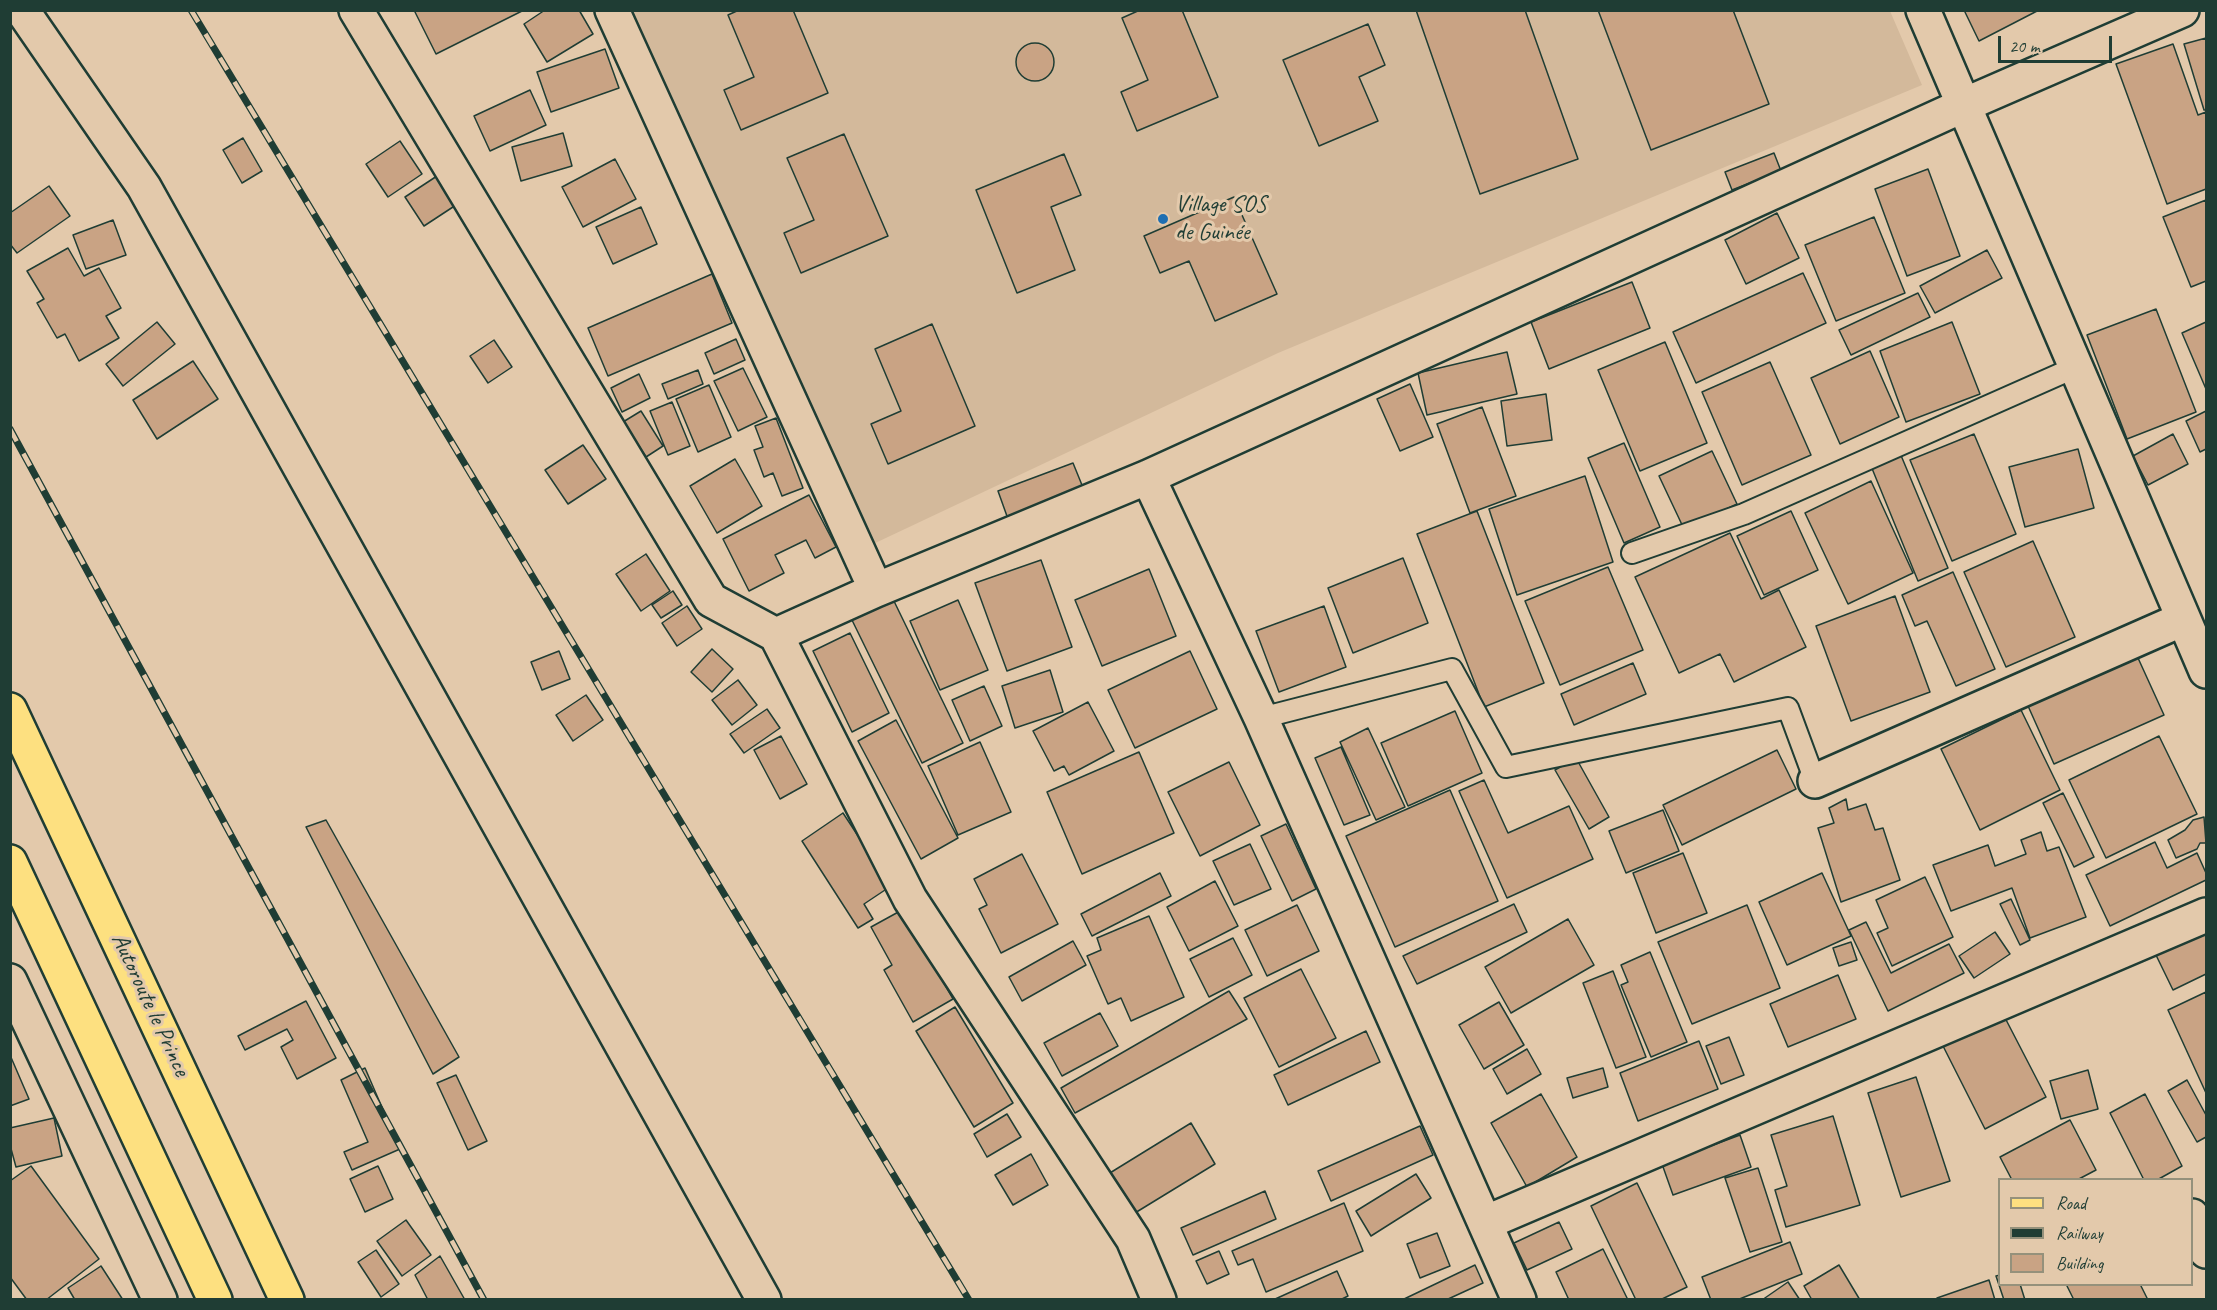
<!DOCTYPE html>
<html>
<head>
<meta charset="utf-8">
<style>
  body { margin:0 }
  #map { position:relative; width:2217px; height:1310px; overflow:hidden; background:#e3c9ab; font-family:Caveat,sans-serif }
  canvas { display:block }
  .frame { position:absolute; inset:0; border:12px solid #1f3d34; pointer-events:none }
  .legend { position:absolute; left:1998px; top:1178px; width:195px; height:108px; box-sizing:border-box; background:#e3c9ab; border:2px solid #95917b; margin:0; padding:8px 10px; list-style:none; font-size:18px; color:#1f3d34 }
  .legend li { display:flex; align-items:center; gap:12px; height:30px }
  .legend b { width:30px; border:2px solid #95917b }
  .scale { position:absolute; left:1998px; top:36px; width:114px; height:27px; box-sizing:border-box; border:3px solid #1f3d34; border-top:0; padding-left:8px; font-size:18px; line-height:21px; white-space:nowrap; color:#1f3d34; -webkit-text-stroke:4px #e3c9ab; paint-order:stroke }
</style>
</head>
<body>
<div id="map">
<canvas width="2217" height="1310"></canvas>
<div class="frame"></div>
<ul class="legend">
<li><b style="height:8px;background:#fde080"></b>Road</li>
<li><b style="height:8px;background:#1f3d34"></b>Railway</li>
<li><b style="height:16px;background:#c9a384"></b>Building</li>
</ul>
<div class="scale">20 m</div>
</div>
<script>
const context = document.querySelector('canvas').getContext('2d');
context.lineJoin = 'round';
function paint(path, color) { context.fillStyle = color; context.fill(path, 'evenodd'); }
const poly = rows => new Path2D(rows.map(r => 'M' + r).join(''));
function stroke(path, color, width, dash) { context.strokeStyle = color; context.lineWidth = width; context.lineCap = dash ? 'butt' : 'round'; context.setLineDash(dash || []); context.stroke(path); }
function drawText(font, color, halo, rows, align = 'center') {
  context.font = font + ' Caveat,sans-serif'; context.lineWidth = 6; context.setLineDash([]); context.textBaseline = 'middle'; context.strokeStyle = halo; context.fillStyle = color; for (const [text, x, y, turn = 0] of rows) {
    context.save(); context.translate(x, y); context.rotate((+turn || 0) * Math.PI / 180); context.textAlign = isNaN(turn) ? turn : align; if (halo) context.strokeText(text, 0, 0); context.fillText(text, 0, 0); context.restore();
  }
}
paint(poly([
  [631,11,1890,11,1922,85,1278,353,871,545]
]), '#d3b99b');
const building = poly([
  [418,10,524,10,436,54,415,12,418,10],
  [545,10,579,10,593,34,547,62,524,24,545,10],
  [739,10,793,10,828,93,741,130,724,90,754,77,728,15,739,10],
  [1140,10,1182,10,1218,97,1137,131,1121,92,1148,80,1122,18,1140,10],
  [1416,10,1525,10,1578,159,1480,194,1416,10],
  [1598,10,1733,10,1769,104,1651,150,1598,10],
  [1964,10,2039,10,1979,41,1964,10],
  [1368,24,1385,65,1359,77,1378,121,1319,146,1283,60,1368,24],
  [2206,38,2206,110,2204,110,2184,44,2206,38],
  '1016 62a19 19 0 1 1 38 0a19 19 0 1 1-38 0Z',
  [2173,44,2198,115,2206,112,2206,189,2167,204,2116,64,2173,44],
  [605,49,619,88,551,112,537,72,605,49],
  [530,90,546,125,490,151,474,116,530,90],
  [563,133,572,166,521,181,512,147,563,133],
  [844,134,888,236,801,273,784,233,814,220,787,158,844,134],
  [243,138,262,171,242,183,223,150,243,138],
  [400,141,422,174,388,197,366,164,400,141],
  [1774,153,1781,171,1732,190,1725,172,1774,153],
  [1064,154,1081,195,1051,207,1075,270,1017,293,976,190,1064,154],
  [615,159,636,199,583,227,562,187,615,159],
  [1928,169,1960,256,1907,276,1875,189,1928,169],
  [437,176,456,205,424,226,405,197,437,176],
  [49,186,70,216,17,253,10,244,10,213,49,186],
  [1234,197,1277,294,1215,321,1189,261,1160,273,1144,236,1234,197],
  [2206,200,2206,281,2191,287,2163,217,2206,200],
  [641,207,657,244,613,264,596,227,641,207],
  [1777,213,1799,258,1746,284,1725,240,1777,213],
  [1874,217,1905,293,1836,321,1805,245,1874,217],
  [113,220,126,255,86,269,73,235,113,220],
  [68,248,84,276,99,268,121,308,106,316,119,338,79,361,65,334,57,338,37,303,44,299,27,271,68,248],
  [1987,250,2002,278,1935,313,1920,286,1987,250],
  [1803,273,1826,323,1696,383,1673,332,1803,273],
  [712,274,732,323,608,376,588,328,712,274],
  [1632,282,1650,328,1549,369,1531,322,1632,282],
  [1918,293,1930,317,1851,355,1839,330,1918,293],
  [2156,309,2196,412,2127,439,2087,335,2156,309],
  [157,322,175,344,123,386,106,364,157,322],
  [1952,322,1980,394,1906,422,1880,351,1952,322],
  [2206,322,2206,389,2182,333,2206,322],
  [932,324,975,426,888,464,871,424,901,411,875,349,932,324],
  [736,339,745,360,714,374,705,353,736,339],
  [494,340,512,367,488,383,470,356,494,340],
  [1665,342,1707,443,1640,471,1598,370,1665,342],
  [1870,351,1899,417,1840,444,1811,378,1870,351],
  [1507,352,1517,394,1427,415,1418,373,1507,352],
  [193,361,218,399,157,439,133,400,193,361],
  [1770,362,1811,455,1742,485,1702,392,1770,362],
  [743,368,767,417,738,431,714,381,743,368],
  [698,370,703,384,668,399,662,384,698,370],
  [639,374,650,398,622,412,611,388,639,374],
  [1410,384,1433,437,1400,451,1377,399,1410,384],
  [709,385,731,437,698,452,676,399,709,385],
  [1546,394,1552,440,1507,446,1501,401,1546,394],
  [672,402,690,446,668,455,650,411,672,402],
  [1482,407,1516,496,1470,513,1437,424,1482,407],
  [641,411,663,446,646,457,623,422,641,411],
  [2206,411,2206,449,2200,452,2186,421,2206,411],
  [776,418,803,488,782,496,773,473,764,477,754,450,763,447,755,426,776,418],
  [1974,434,2016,534,1952,561,1910,460,1974,434],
  [2173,434,2188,464,2148,485,2133,456,2173,434],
  [1624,443,1660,527,1624,543,1588,458,1624,443],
  [583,445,606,479,568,504,545,470,583,445],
  [2078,449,2094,508,2025,527,2009,467,2078,449],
  [1712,451,1737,504,1684,529,1659,476,1712,451],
  [1900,453,1948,568,1918,581,1871,466,1900,453],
  [735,459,762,506,717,533,690,486,735,459],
  [1073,463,1084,490,1008,519,998,491,1073,463],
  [1585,476,1613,562,1517,595,1489,509,1585,476],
  [1871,481,1913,573,1848,604,1805,513,1871,481],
  [809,495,836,547,815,558,806,540,775,555,784,573,749,591,723,539,809,495],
  [1477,511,1544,683,1484,707,1417,534,1477,511],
  [1791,511,1818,570,1764,595,1737,536,1791,511],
  [1730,533,1761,599,1779,590,1806,647,1734,682,1720,654,1679,673,1635,577,1730,533],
  [2033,541,2075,637,2006,667,1964,572,2033,541],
  [646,554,670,591,641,611,616,574,646,554],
  [1403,558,1428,623,1353,653,1328,588,1403,558],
  [1041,560,1072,647,1007,671,975,583,1041,560],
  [1608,567,1643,650,1560,685,1525,601,1608,567],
  [1149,569,1176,636,1102,666,1075,600,1149,569],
  [1953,572,1995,669,1956,686,1927,621,1915,626,1902,595,1953,572],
  [673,591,682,605,661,618,652,605,673,591],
  [891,595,963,743,922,763,850,616,891,595],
  [1895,596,1930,692,1851,721,1816,626,1895,596],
  [958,600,988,670,940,690,910,621,958,600],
  [687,606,702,629,677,646,662,623,687,606],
  [1324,606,1346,667,1279,692,1256,631,1324,606],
  [850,633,889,713,852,732,813,651,850,633],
  [2133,647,2164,715,2054,764,2024,697,2133,647],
  [712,649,733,669,712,692,691,672,712,649],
  [559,651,570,679,542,690,531,662,559,651],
  [1190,651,1217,709,1135,748,1108,690,1190,651],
  [1633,663,1646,694,1574,725,1561,694,1633,663],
  [1050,670,1063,712,1015,728,1002,686,1050,670],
  [738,680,757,705,732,725,712,700,738,680],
  [984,686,1002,726,970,741,952,700,984,686],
  [586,695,603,720,573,741,556,715,586,695],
  [1088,702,1114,751,1069,775,1064,766,1054,771,1033,731,1088,702],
  [767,709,780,728,744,753,730,734,767,709],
  [2021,710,2060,790,1980,830,1941,749,2021,710],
  [1455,711,1482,773,1408,806,1381,743,1455,711],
  [896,720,958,838,921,859,858,741,896,720],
  [1368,728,1405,807,1376,820,1340,742,1368,728],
  [781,736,807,784,780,799,754,750,781,736],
  [2159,736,2197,814,2106,858,2069,780,2159,736],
  [980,742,1011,812,958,835,928,766,980,742],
  [1341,747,1370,815,1344,825,1315,758,1341,747],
  [1777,750,1796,789,1682,845,1663,805,1777,750],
  [1139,752,1174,833,1082,874,1047,792,1139,752],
  [1576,758,1609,817,1589,829,1555,770,1576,758],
  [1229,762,1260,825,1200,856,1168,792,1229,762],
  [1484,780,1508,833,1569,806,1593,859,1507,898,1459,791,1484,780],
  [1450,790,1498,901,1395,947,1346,836,1450,790],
  [2063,793,2094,857,2074,867,2043,803,2063,793],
  [1846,799,1848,810,1866,804,1875,830,1883,828,1900,880,1841,902,1818,828,1834,823,1829,808,1846,799],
  [1663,810,1679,851,1626,873,1609,831,1663,810],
  [843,813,891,886,864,904,873,919,858,928,802,841,843,813],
  [2204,817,2206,843,2200,843,2197,849,2176,858,2168,840,2185,830,2193,820,2204,817],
  [326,820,459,1057,433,1074,306,827,326,820],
  [1286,824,1316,889,1292,901,1261,836,1286,824],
  [2041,832,2047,851,2059,847,2086,917,2030,938,2012,888,1951,911,1933,865,1988,845,1995,866,2026,854,2021,840,2041,832],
  [2155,842,2167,868,2197,853,2206,873,2206,880,2110,926,2086,875,2155,842],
  [1250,844,1271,889,1234,905,1213,861,1250,844],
  [1683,853,1707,913,1656,933,1633,873,1683,853],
  [1022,854,1058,924,1001,953,979,909,987,905,974,879,1022,854],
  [1160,873,1171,896,1092,936,1081,914,1160,873],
  [1822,873,1851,936,1787,965,1759,902,1822,873],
  [1925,877,1953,937,1892,966,1877,933,1888,928,1876,900,1925,877],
  [1215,881,1238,926,1189,951,1167,907,1215,881],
  [2011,899,2030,940,2020,945,2000,904,2011,899],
  [1514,904,1527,932,1417,984,1403,956,1514,904],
  [1297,905,1319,951,1267,976,1245,930,1297,905],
  [1747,905,1780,988,1692,1024,1658,942,1747,905],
  [902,910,953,999,913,1022,884,970,892,965,871,927,902,910],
  [1149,916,1184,997,1131,1021,1121,998,1108,1004,1087,956,1101,950,1097,938,1149,916],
  [1568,919,1594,965,1511,1013,1485,967,1568,919],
  [1866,922,1891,973,1949,944,1964,973,1888,1011,1849,930,1866,922],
  [2206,925,2206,974,2173,990,2154,951,2206,925],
  [1995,932,2010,954,1974,978,1959,956,1995,932],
  [1233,938,1252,975,1209,997,1190,959,1233,938],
  [1073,941,1086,965,1022,1001,1009,977,1073,941],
  [1851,942,1857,960,1839,966,1833,948,1851,942],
  [1650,952,1687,1042,1651,1057,1621,985,1628,982,1621,965,1650,952],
  [1301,969,1336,1038,1279,1067,1244,998,1301,969],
  [1613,971,1646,1057,1616,1068,1583,983,1613,971],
  [1838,975,1856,1019,1788,1047,1770,1004,1838,975],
  [1229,991,1247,1019,1075,1113,1061,1088,1229,991],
  [2206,992,2206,1093,2168,1010,2206,992],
  [306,1001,336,1058,297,1079,281,1047,293,1040,287,1029,245,1050,238,1036,306,1001],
  [1499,1002,1524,1045,1484,1069,1459,1025,1499,1002],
  [955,1007,1013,1103,974,1127,916,1031,955,1007],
  [2002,1012,2046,1097,1985,1129,1942,1044,2002,1012],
  [1100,1013,1118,1046,1062,1076,1044,1043,1100,1013],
  [1366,1031,1380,1062,1288,1105,1274,1075,1366,1031],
  [1729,1037,1744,1075,1721,1084,1706,1046,1729,1037],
  [1699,1041,1718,1089,1638,1121,1620,1073,1699,1041],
  [1527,1049,1541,1074,1507,1094,1493,1069,1527,1049],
  [10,1055,29,1099,10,1106,10,1055],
  [365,1068,400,1149,352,1170,344,1152,368,1142,341,1080,365,1068],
  [1603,1068,1608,1087,1573,1098,1567,1078,1603,1068],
  [2088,1070,2098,1109,2061,1119,2050,1081,2088,1070],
  [456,1075,487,1141,468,1150,437,1083,456,1075],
  [1916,1077,1950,1181,1901,1197,1868,1093,1916,1077],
  [2187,1080,2206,1115,2206,1137,2197,1142,2168,1091,2187,1080],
  [1541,1094,1577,1157,1527,1187,1491,1123,1541,1094],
  [2145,1094,2182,1166,2157,1180,2144,1180,2110,1113,2145,1094],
  [1007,1114,1021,1137,987,1157,974,1134,1007,1114],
  [1833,1116,1860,1205,1786,1227,1775,1190,1787,1186,1771,1135,1833,1116],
  [54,1118,62,1156,16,1167,10,1145,10,1128,54,1118],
  [2070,1120,2096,1170,2077,1180,2012,1180,2000,1157,2070,1120],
  [1191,1123,1215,1164,1130,1216,1105,1176,1191,1123],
  [1420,1126,1433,1155,1331,1201,1318,1171,1420,1126],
  [1740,1135,1751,1167,1673,1195,1662,1164,1740,1135],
  [1031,1154,1048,1185,1013,1205,995,1175,1031,1154],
  [31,1166,99,1259,46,1300,27,1300,10,1277,10,1181,31,1166],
  [378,1166,393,1199,365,1212,350,1179,378,1166],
  [1758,1168,1782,1242,1750,1252,1725,1178,1758,1168],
  [1416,1174,1431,1198,1371,1236,1356,1211,1416,1174],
  [1637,1183,1687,1287,1660,1300,1636,1300,1591,1206,1637,1183],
  [1265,1191,1276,1219,1193,1255,1181,1228,1265,1191],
  [1344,1203,1363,1251,1266,1292,1253,1259,1238,1265,1232,1251,1344,1203],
  [406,1220,431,1255,402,1276,377,1241,406,1220],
  [1559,1222,1572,1249,1527,1270,1514,1243,1559,1222],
  [1437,1233,1450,1266,1420,1278,1407,1244,1437,1233],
  [1790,1242,1802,1274,1737,1300,1711,1300,1702,1277,1790,1242],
  [1603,1249,1628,1300,1569,1300,1556,1272,1603,1249],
  [376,1250,399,1284,381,1297,358,1262,376,1250],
  [1219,1251,1229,1274,1207,1284,1196,1261,1219,1251],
  [440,1256,465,1300,428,1300,415,1275,440,1256],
  [1475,1265,1483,1283,1446,1300,1402,1300,1475,1265],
  [1839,1265,1860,1300,1812,1300,1804,1286,1839,1265],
  [101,1266,123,1300,75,1300,68,1288,101,1266],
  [1337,1271,1348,1296,1340,1300,1273,1300,1337,1271],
  [2000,1275,2000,1284,2020,1284,2025,1300,2004,1300,1996,1276,2000,1275],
  [1989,1280,1995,1300,1937,1300,1937,1298,1989,1280],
  [1788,1282,1800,1300,1762,1300,1788,1282],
  [2066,1284,2140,1284,2148,1300,2074,1300,2066,1284]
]);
paint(building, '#c9a384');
stroke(building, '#1f3d34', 1.5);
const service = poly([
  [1632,553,1744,514,2076,367],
  [1261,718,1452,669,1506,767,1788,708,1815,781]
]);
const minor = poly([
  [22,10,144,187,764,1300],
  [356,10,711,600,776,635,910,899,1133,1239,1159,1300],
  [612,10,876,590],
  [1923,10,2206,671],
  [1148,477,1261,718,1519,1300],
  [776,635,876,590,1148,477,1964,105,2182,10],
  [1815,781,2183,619],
  [10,981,160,1300],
  [2192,1216,2206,1251],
  [1485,1223,2206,915]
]);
const primary = poly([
  [10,710,287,1300],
  [10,862,215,1300]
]);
stroke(service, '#1f3d34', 24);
stroke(minor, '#1f3d34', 38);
stroke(primary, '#1f3d34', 38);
stroke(service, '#e3c9ab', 20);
stroke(minor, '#e3c9ab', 33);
stroke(primary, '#fde080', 33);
const rail = poly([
  [191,10,969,1300],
  [10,429,484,1300]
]);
stroke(rail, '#1f3d34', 7);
stroke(rail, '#e3c9ab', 4.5, [14]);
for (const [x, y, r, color] of [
  [1163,219,6,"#1f6fb2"]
]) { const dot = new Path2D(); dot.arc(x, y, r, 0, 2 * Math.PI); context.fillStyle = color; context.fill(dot); stroke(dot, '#e3c9ab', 2); }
drawText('24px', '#1f3d34', '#e3c9ab', [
  ["Village SOS",1175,205],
  ["de Guinée",1175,233]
], 'left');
drawText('24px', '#1f3d34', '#e3c9ab', [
  ["Autoroute le Prince",150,1005,65]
]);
</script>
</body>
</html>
